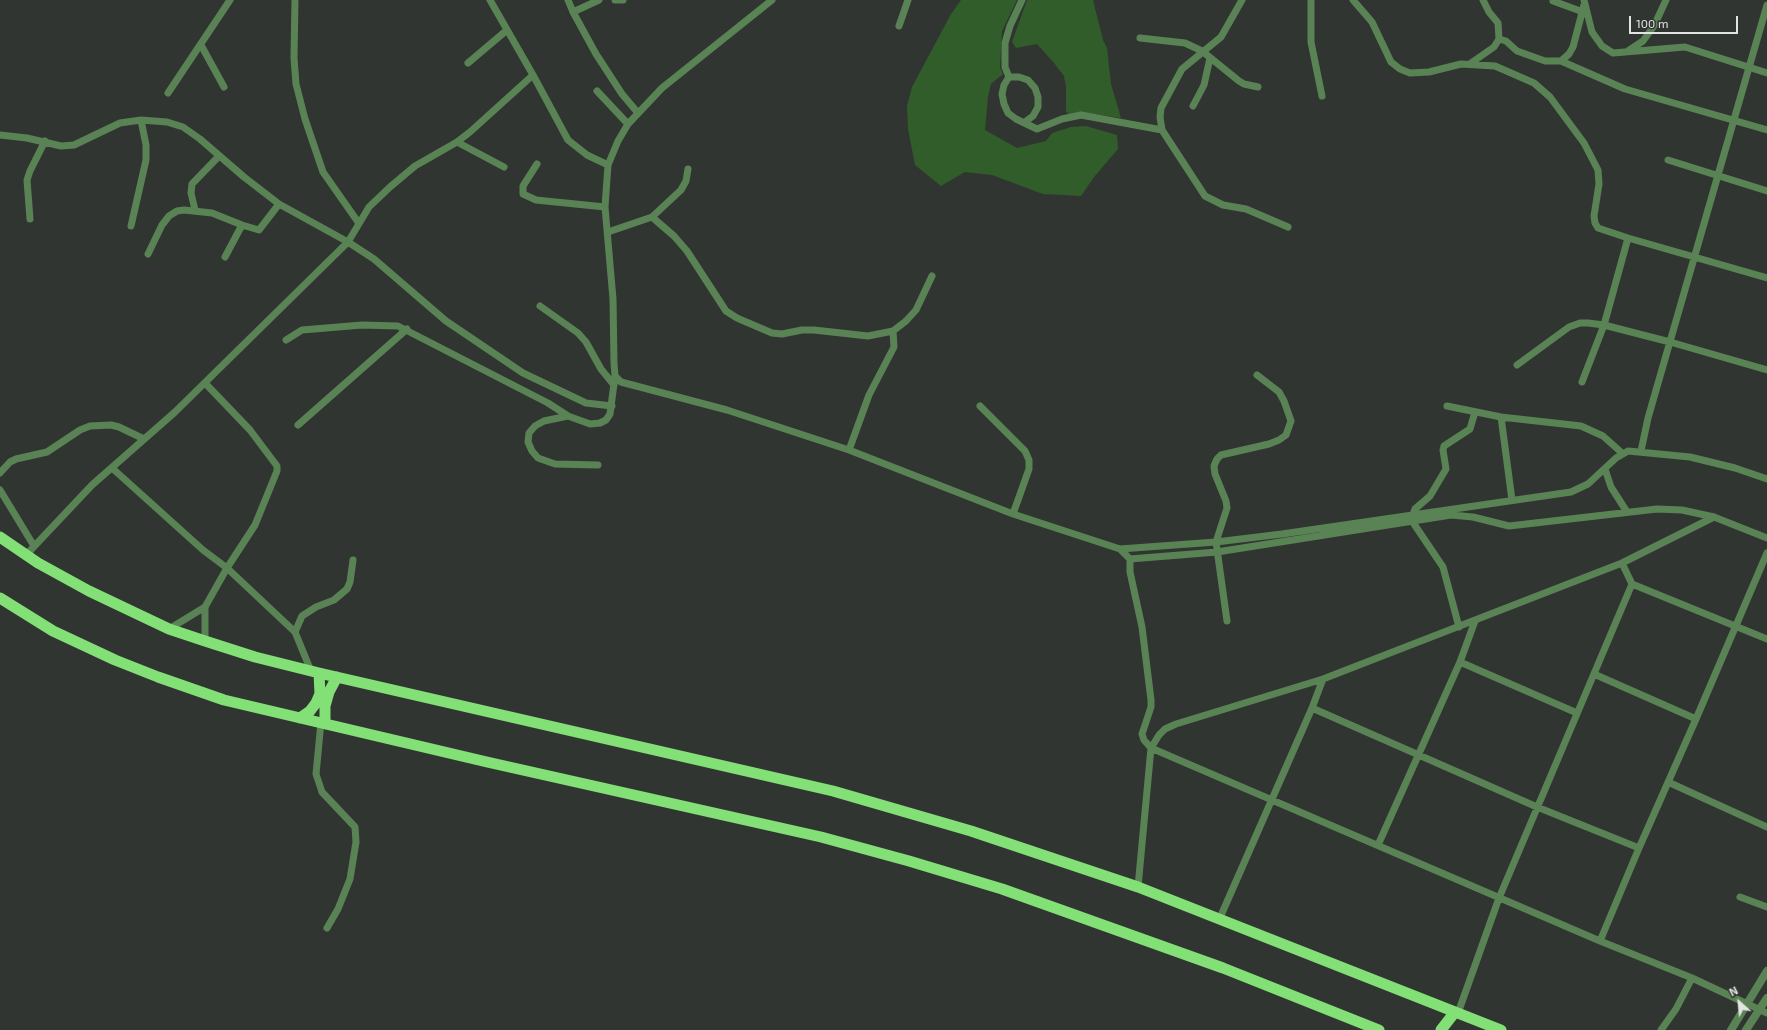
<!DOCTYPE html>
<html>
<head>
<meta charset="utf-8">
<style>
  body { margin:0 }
  #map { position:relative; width:1767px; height:1030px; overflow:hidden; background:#313531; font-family:"Exo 2",sans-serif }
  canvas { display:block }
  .north { position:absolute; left:1719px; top:982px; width:40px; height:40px; -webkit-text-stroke:3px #313531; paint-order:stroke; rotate:333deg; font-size:11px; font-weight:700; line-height:16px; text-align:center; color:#e2e4e2 }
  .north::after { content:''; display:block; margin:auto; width:14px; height:18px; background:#e2e4e2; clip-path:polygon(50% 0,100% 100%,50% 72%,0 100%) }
  .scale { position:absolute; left:1629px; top:16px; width:109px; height:18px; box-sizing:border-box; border:2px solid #e2e4e2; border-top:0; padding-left:5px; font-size:12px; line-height:14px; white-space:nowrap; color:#e2e4e2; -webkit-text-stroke:3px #313531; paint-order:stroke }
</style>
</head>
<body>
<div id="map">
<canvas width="1767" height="1030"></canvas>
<div class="north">N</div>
<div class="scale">100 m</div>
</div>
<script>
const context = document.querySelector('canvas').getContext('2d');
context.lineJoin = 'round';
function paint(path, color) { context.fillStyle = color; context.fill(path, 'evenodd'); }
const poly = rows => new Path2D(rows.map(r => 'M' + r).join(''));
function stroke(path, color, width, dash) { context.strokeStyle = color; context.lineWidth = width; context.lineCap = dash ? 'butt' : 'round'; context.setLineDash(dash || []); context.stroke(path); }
paint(poly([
  [961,0,1017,0,1002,31,1000,67,1003,74,991,84,988,97,985,130,1017,148,1046,141,1052,133,1071,127,1086,126,1117,135,1118,149,1094,177,1081,196,1043,194,992,175,965,172,941,186,915,165,908,129,907,106,912,87,951,14],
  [1027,0,1093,0,1103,40,1107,48,1111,84,1121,118,1087,113,1069,115,1066,111,1066,87,1064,76,1054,63,1037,44,1016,48,1012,42]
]), '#305d2a');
stroke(poly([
  [295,0,294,58,296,84,305,119,323,172,358,222],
  [490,0,533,75],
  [568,0,573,12,599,0],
  [615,0,623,0],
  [772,0,662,88,628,124,618,141,608,165,605,207,613,299,614,363,615,376,621,382,727,410,849,450,1013,514,1120,549,1216,542,1282,534,1571,492,1588,484,1616,458,1628,451,1690,457,1735,468,1767,479],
  [1242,0,1221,37,1182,69,1161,108,1160,117,1162,130,1205,196,1223,205,1246,209,1288,227],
  [1311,0,1311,42,1322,96],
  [1353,0,1372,22,1391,62,1400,69,1410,73,1429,72,1461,64,1495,66,1534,83,1550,97,1584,143,1598,170,1599,184,1594,216,1595,223,1598,228,1628,238,1767,278],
  [1584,0,1592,32,1602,46,1613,53,1685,47,1767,73],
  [1553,1,1583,12],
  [573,12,596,54,622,94,638,113],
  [899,26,908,0],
  [1140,38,1185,43,1202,51,1239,81,1244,84,1258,87],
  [1499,39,1506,41,1517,51,1545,61,1561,61,1569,54,1573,47,1584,5],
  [201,45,224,87],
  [1628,51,1643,41,1654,26,1666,0],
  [1561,61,1625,89,1767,130],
  [468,63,507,30],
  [1471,63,1494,47,1499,39,1498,23,1489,12,1483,0],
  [1009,77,1004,85,1002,94,1004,104,1008,113,1016,119,1037,129,1062,119,1081,115,1162,130],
  [1009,77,1005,67,1005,43,1010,26,1022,0],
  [1009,77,1019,77,1028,80,1035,88,1038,97,1038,107,1033,116,1025,122],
  [597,91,628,124],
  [168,93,230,0],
  [1193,106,1204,85,1210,58],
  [0,135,27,138,61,146,74,145,120,123,141,120,167,122,183,127,200,139,244,177,279,204,348,242,175,412,92,485,26,555],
  [457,142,504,167],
  [1668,160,1767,191],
  [537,164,523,186,523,194,536,200,605,207],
  [608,165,587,155,568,140,533,75,470,132,457,142,415,166,390,187,369,207,348,242,374,259,446,321,523,373,586,403,612,406],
  [195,210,191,193,192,184,219,156],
  [652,217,681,190,686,181,688,169],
  [30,219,27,180,30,171,45,141],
  [131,226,146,160,146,145,141,120],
  [608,232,652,217,674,236,687,251,726,311,737,318,772,333,782,334,802,330,814,330,868,336,893,331,906,321,916,310,932,276],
  [148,254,162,225,169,216,177,211,184,210,212,213,242,225,259,230,279,204],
  [225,257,242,225],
  [540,306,578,333,586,342,601,369,614,385],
  [286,340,302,330,362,325,398,326,548,403,568,416,590,424,600,423,606,420,610,414,615,376],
  [1517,365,1569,327,1580,323,1588,323,1604,325,1670,342,1767,370],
  [1582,382,1604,325,1628,238],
  [205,383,250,430,277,466,277,471,255,525,227,568,295,632,311,671],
  [980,406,1025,451,1029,460,1029,469,1013,514],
  [1447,406,1501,417,1581,426,1603,436,1622,453],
  [568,416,544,421,535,426,529,433,528,442,532,451,538,458,555,464,598,465],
  [1501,417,1512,500],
  [298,425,407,329],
  [849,450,869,395,894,347,893,331],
  [1641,451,1648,418,1767,5],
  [112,468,203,550,227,568,205,607,205,641],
  [1605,469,1611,487,1627,512],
  [0,473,10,462,16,459,47,452,80,430,90,426,111,425,119,427,144,439],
  [0,490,34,546],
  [1413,514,1415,509,1430,496,1446,469,1443,450,1444,446,1470,429,1475,412],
  [1412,521,1443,567,1459,627],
  [1120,549,1130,559,1130,572,1142,627,1151,700,1151,707,1142,734,1144,740,1151,748,1159,735,1165,729,1176,724,1323,679,1622,563,1632,584],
  [1130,559,1217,552,1451,515,1473,517,1509,526,1657,509,1682,510,1714,517,1767,538],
  [1622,563,1714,517],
  [1227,621,1216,542,1227,508,1226,501,1215,474,1214,466,1217,459,1221,455,1269,444,1279,440,1286,435,1291,421,1284,401,1279,392,1257,375],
  [169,629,205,607],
  [295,632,302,616,316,607,334,600,347,589,350,582,353,560],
  [1460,662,1475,621],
  [1312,708,1323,679],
  [1696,719,1767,553],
  [321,722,316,774,322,792,355,827,356,842,350,879,338,909,327,928],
  [1668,782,1767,827],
  [1378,845,1460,662,1577,713],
  [1138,887,1151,748,1600,941,1692,978,1767,1013],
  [1740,897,1767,907],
  [1219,920,1312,708,1537,807,1639,848,1696,719,1594,674],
  [1600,941,1639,848],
  [1458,1013,1499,898,1632,584,1767,639],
  [1661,1030,1676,1009,1692,978]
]), '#5a8355', 7);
stroke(poly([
  [1731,1030,1767,971],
  [1746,1030,1767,998]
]), '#5a8355', 8);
stroke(poly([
  [0,537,38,563,89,591,169,629,205,641,255,657,319,673,833,791,971,831,1138,887,1501,1030],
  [0,598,53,631,115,660,158,677,224,700,487,762,821,837,909,861,1002,889,1223,968,1379,1030],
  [300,718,310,711,316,703,320,694,319,673],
  [325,723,325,706,329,692,337,677],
  [1441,1030,1455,1012]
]), '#82e076', 11);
</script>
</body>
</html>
